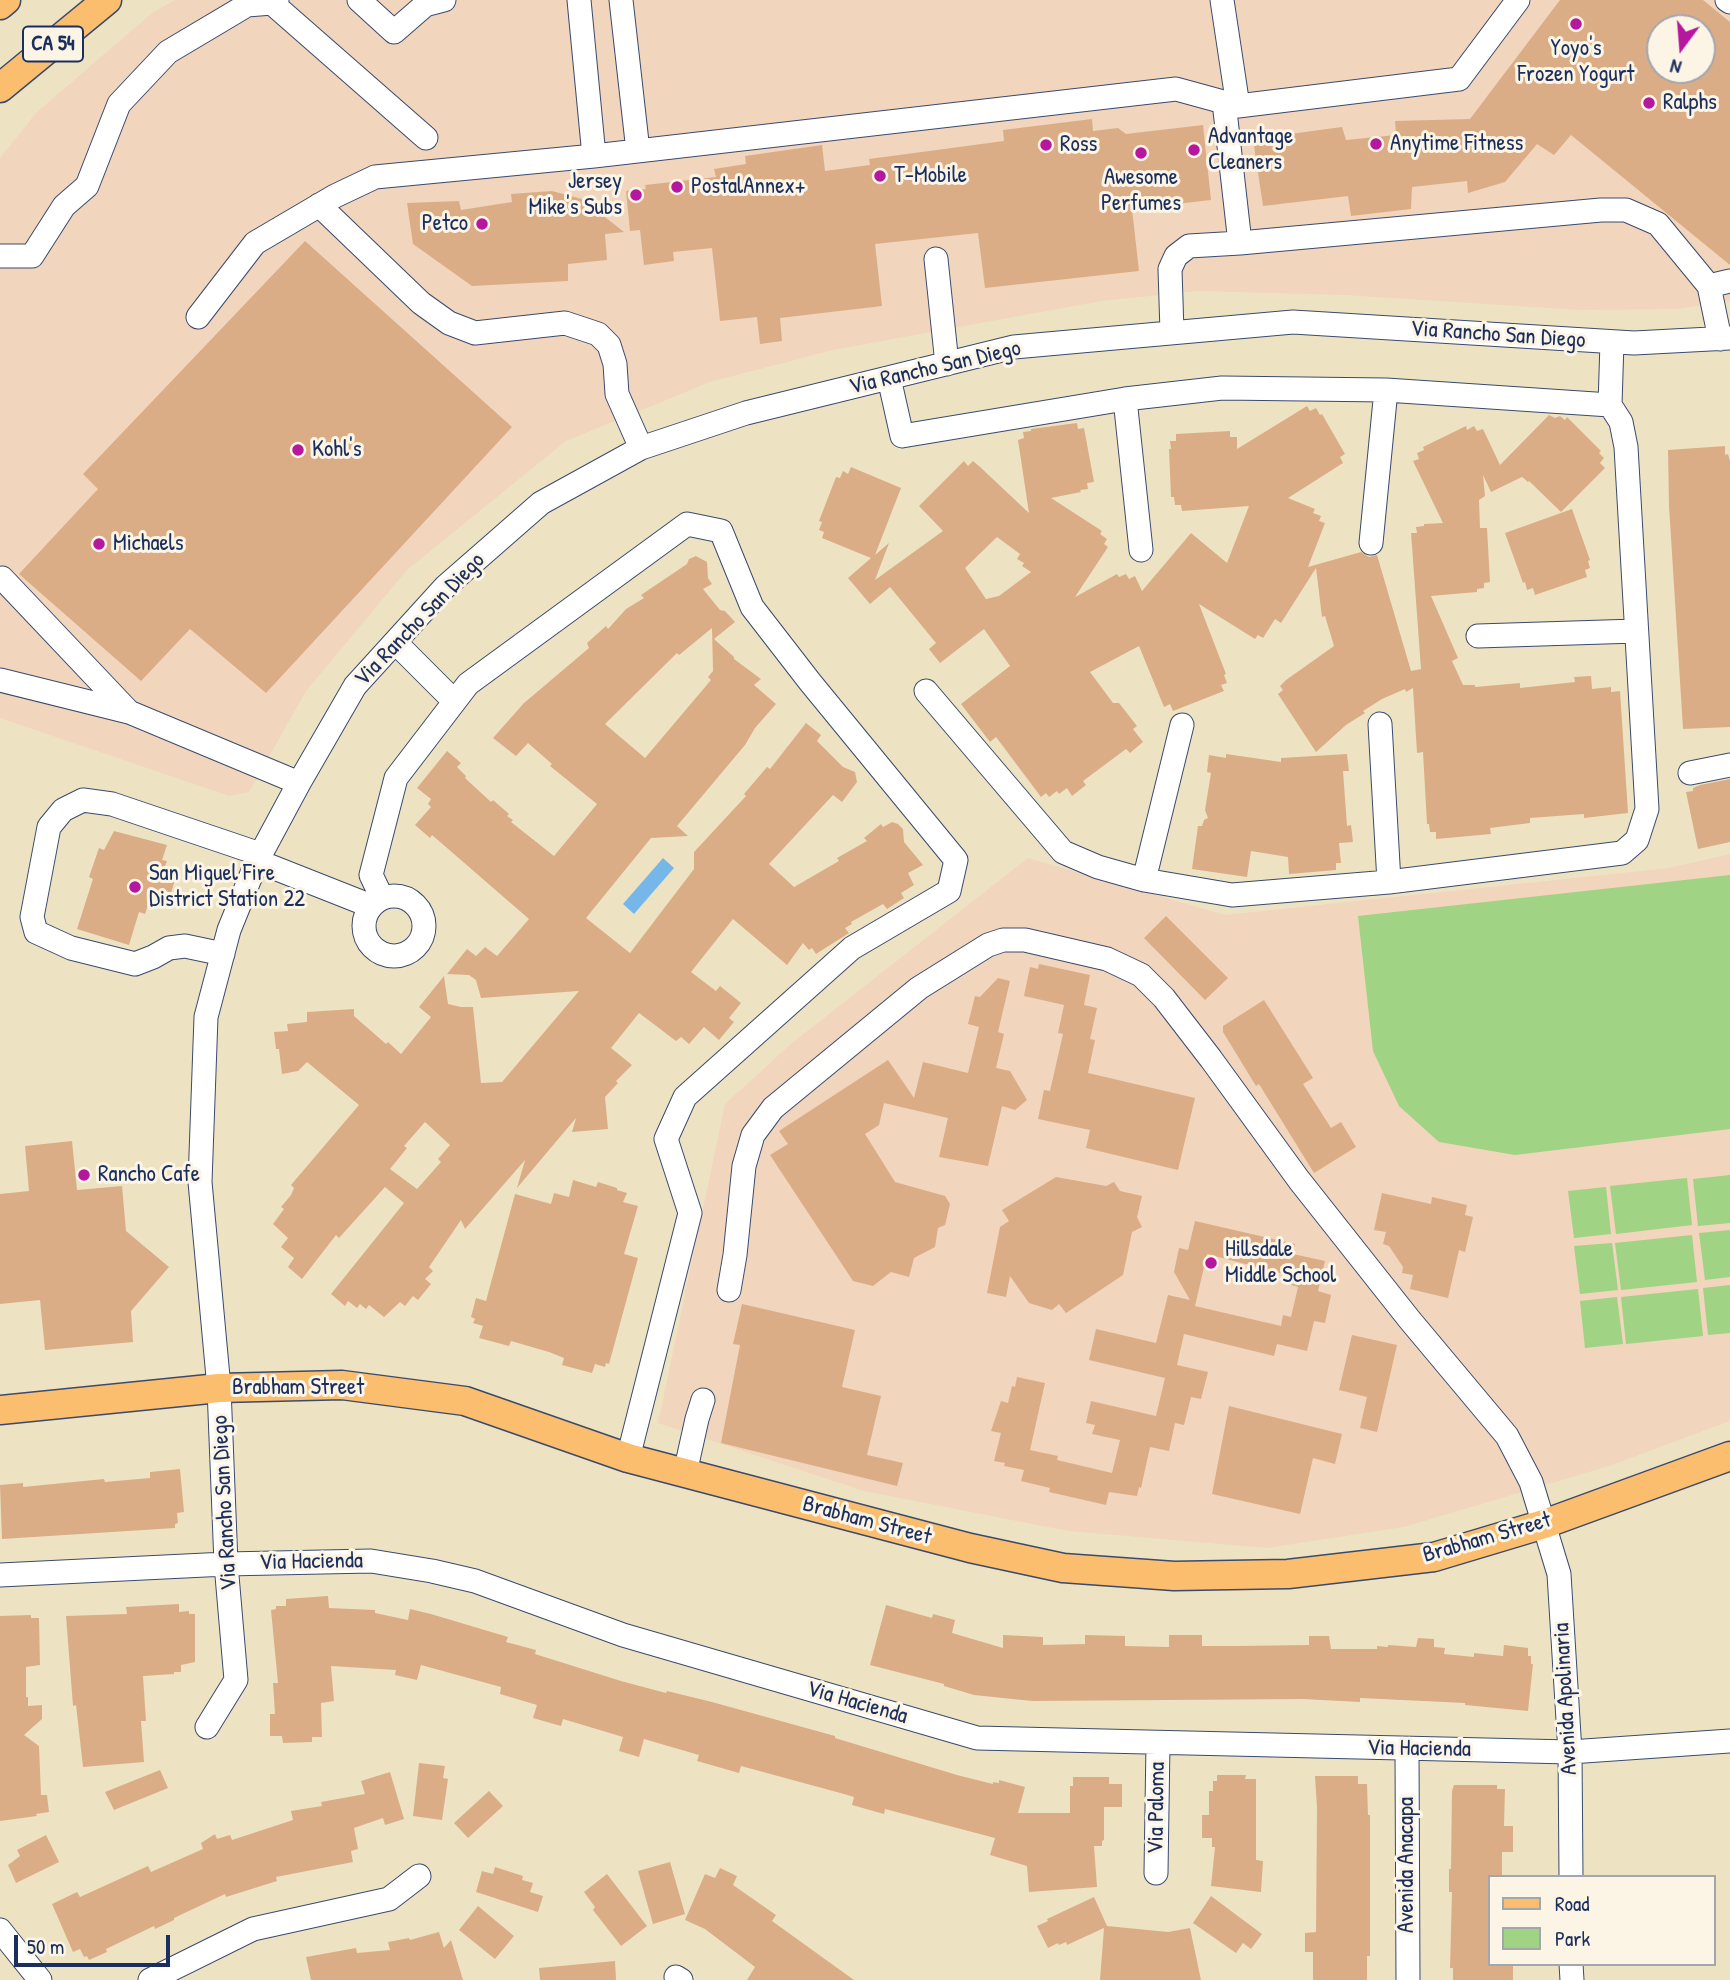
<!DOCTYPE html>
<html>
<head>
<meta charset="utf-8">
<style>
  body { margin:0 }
  #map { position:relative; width:1730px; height:1980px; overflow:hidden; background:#ede3c3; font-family:"Patrick Hand",sans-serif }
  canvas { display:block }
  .legend { position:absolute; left:1488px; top:1875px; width:228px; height:91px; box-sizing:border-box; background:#fcf5e5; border:2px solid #a2a6af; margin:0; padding:9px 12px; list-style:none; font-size:21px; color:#1b2f5e }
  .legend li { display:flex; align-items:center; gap:14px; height:35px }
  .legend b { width:35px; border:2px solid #a2a6af }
  .north { position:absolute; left:1646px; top:14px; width:70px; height:70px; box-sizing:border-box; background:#fcf5e5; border:2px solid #a2a6af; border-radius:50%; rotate:196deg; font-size:19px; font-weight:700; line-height:28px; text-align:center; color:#1b2f5e }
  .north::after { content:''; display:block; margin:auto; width:24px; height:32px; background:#b5179e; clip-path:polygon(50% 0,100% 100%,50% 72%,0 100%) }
  .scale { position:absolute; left:14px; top:1935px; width:156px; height:32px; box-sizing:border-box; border:4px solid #1b2f5e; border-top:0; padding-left:9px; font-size:21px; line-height:24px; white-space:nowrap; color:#1b2f5e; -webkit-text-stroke:5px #fcf5e5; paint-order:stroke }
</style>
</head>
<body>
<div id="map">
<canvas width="1730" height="1980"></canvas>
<ul class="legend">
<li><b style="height:9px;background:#fbbd6e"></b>Road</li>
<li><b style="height:19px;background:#a0d383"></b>Park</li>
</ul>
<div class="north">N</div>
<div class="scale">50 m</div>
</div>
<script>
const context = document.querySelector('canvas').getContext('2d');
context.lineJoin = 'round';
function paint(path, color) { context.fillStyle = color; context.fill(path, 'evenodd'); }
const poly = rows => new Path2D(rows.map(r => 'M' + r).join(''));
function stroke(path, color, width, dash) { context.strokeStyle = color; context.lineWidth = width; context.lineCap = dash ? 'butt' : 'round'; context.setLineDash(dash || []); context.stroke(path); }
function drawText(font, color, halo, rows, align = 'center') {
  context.font = font + ' "Patrick Hand",sans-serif'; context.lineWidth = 6; context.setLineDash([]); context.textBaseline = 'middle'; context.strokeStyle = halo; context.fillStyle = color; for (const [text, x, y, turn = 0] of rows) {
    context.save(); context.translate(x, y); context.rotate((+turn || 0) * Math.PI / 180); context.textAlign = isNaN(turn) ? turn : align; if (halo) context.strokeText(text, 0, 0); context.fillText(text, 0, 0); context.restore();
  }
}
paint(poly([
  [175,0,1730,0,1730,301,1677,309,1579,310,1345,295,1198,291,1101,301,833,350,710,382,566,441,407,570,306,691,249,792,229,796,0,718,0,158,37,112,152,13],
  [1660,28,1702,28,1702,70,1660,70],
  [1730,854,1730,1421,1609,1466,1404,1527,1267,1548,1068,1531,864,1491,658,1423,725,1104,792,1043,1028,858,1225,915,1669,868]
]), '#f1d5bd');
paint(poly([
  [1730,875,1730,1129,1515,1155,1439,1142,1399,1106,1373,1051,1358,916],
  [1730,1175,1730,1223,1698,1226,1693,1179],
  [1687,1178,1692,1225,1616,1234,1610,1186],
  [1606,1187,1611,1234,1574,1238,1568,1191],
  [1730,1230,1730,1277,1705,1280,1699,1233],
  [1692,1235,1697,1282,1621,1290,1615,1243],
  [1612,1243,1618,1290,1580,1294,1574,1246],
  [1730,1285,1730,1333,1708,1335,1703,1288],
  [1698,1289,1703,1336,1626,1344,1621,1297],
  [1617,1297,1623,1344,1585,1348,1580,1301]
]), '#a0d383');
paint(poly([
  [663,858,674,868,634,914,623,904]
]), '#76b7ea');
paint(poly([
  [1560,0,1703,0,1730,22,1730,265,1571,135,1554,155,1537,144,1505,182,1468,193,1467,181,1412,187,1411,209,1351,216,1348,196,1263,206,1253,139,1342,127,1346,140,1396,135,1395,121,1470,119],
  [1660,28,1702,28,1702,70,1660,70],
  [1092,119,1093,131,1118,128,1126,134,1203,125,1211,200,1132,209,1139,271,985,288,978,233,875,244,882,306,780,318,782,341,760,344,757,317,720,321,712,248,673,252,674,261,644,265,640,230,630,231,626,191,646,189,645,185,716,177,714,169,746,164,745,156,822,145,825,171,870,165,869,159,1004,141,1003,130],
  [552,191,582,199,624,232,605,234,607,260,568,264,568,281,472,286,413,244,407,203,459,201,461,210,512,202,511,194],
  [305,241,512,427,266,693,190,629,141,681,19,574,98,489,83,474],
  [1307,406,1310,411,1316,408,1320,415,1322,414,1345,454,1340,457,1343,463,1288,498,1315,509,1313,513,1321,516,1319,521,1325,523,1308,567,1361,552,1369,557,1377,555,1411,671,1421,669,1411,533,1417,533,1416,527,1424,526,1424,524,1443,523,1413,461,1419,459,1417,453,1424,450,1423,447,1466,426,1467,430,1474,426,1477,431,1483,429,1500,465,1549,415,1555,418,1560,416,1565,420,1567,417,1601,451,1599,453,1604,458,1600,463,1605,468,1561,512,1529,481,1528,482,1522,477,1491,492,1483,475,1485,496,1479,500,1480,528,1487,528,1490,582,1484,583,1484,588,1477,589,1477,592,1431,596,1458,658,1452,661,1463,685,1475,685,1475,687,1520,683,1520,688,1575,682,1574,677,1591,676,1592,689,1611,687,1611,692,1620,691,1628,813,1584,818,1584,814,1530,818,1530,823,1490,828,1491,834,1436,839,1436,832,1430,832,1429,824,1427,824,1423,752,1417,753,1413,688,1406,692,1405,689,1382,699,1363,711,1365,713,1346,725,1316,752,1278,694,1283,690,1280,686,1286,680,1334,646,1325,616,1322,617,1316,568,1281,623,1275,619,1263,638,1258,635,1255,639,1199,604,1226,674,1224,675,1227,683,1221,685,1224,691,1173,711,1170,704,1164,707,1139,646,1090,672,1113,703,1119,703,1137,726,1133,729,1143,742,1130,753,1126,749,1083,781,1086,785,1072,796,1067,788,1059,794,1057,791,1049,797,1046,793,1041,797,996,737,990,742,961,704,1010,666,984,629,940,663,929,649,936,643,890,587,870,604,848,578,871,558,822,538,824,532,819,530,822,522,819,521,836,477,840,478,843,471,848,474,851,467,901,488,875,555,889,543,875,580,943,531,919,506,964,461,968,466,973,461,979,466,1029,513,1018,440,1024,438,1023,432,1031,431,1031,429,1077,423,1078,429,1084,428,1094,482,1087,483,1088,489,1080,490,1081,492,1051,498,1102,531,1100,534,1107,539,1104,544,1108,547,1075,597,1117,574,1119,577,1126,574,1129,579,1135,576,1142,591,1191,533,1227,563,1249,506,1182,511,1181,505,1175,505,1174,497,1171,497,1169,449,1171,449,1170,441,1176,441,1176,434,1230,431,1230,437,1237,437,1237,449],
  [997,537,1020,554,1017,559,1024,563,1022,566,1031,572,999,596,986,599,965,568],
  [1725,446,1725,455,1728,454,1730,461,1730,727,1683,729,1669,506,1668,450],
  [1572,509,1590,560,1588,561,1590,568,1585,570,1587,577,1535,595,1533,588,1527,590,1525,582,1523,583,1505,533],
  [696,556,707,562,708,578,712,584,703,589,720,610,725,611,735,622,714,639,734,657,734,659,761,679,754,685,776,704,755,728,745,745,677,826,688,836,651,838,586,918,630,953,694,869,694,852,746,796,744,794,767,767,770,769,806,723,821,735,817,741,843,767,855,772,857,782,842,802,833,795,769,864,794,887,839,861,837,858,867,841,864,838,881,824,883,827,892,822,898,824,903,829,904,842,923,865,908,873,914,885,901,893,904,898,887,909,883,904,851,922,852,924,845,928,849,933,816,954,812,948,809,950,803,943,787,965,733,919,691,972,716,991,720,986,741,1003,729,1018,734,1022,719,1040,704,1027,689,1044,681,1037,676,1041,639,1013,611,1048,632,1065,616,1081,618,1083,605,1097,608,1129,572,1132,576,1118,517,1188,525,1160,465,1229,461,1220,429,1267,433,1271,425,1279,431,1284,418,1300,413,1296,405,1306,400,1302,384,1317,369,1305,366,1309,360,1304,357,1308,348,1301,345,1306,331,1294,404,1203,385,1187,339,1238,336,1235,302,1279,288,1267,294,1258,281,1247,288,1238,273,1224,284,1209,281,1207,291,1195,294,1188,291,1185,359,1105,307,1062,298,1071,282,1074,279,1049,276,1049,274,1032,288,1031,287,1024,307,1022,307,1012,354,1009,354,1016,386,1044,388,1042,401,1054,431,1017,419,1007,444,976,448,1004,461,1007,473,1007,481,1083,502,1082,579,991,481,998,476,980,469,975,447,974,467,949,476,956,485,947,497,956,529,919,432,835,430,838,415,825,431,807,428,804,431,799,417,788,447,751,461,763,457,767,466,776,465,778,491,802,493,800,509,814,507,816,513,820,511,822,554,856,597,804,550,766,552,764,528,743,516,756,493,738,524,703,589,648,587,643,606,626,608,629,626,609,644,598,641,595,687,564,689,559],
  [712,628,713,671,708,677,711,680,645,758,605,724,677,653,679,655],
  [425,1122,450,1145,438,1159,441,1162,417,1189,390,1169,407,1148,404,1146],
  [1226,754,1281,762,1281,758,1347,754,1349,771,1343,771,1347,826,1351,825,1353,842,1339,843,1341,863,1336,863,1336,870,1289,874,1288,857,1251,851,1247,877,1192,869,1198,826,1202,826,1204,820,1208,818,1205,810,1211,773,1207,772,1209,755,1226,758],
  [1730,779,1730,842,1698,849,1686,792,1693,791,1693,788,1700,785],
  [114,831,167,845,162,860,167,861,165,866,178,870,171,893,164,890,161,898,155,896,153,903,149,902,145,914,139,912,129,945,77,929,93,879,89,877,99,848,104,850],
  [1166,916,1228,978,1205,1000,1144,938],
  [1039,964,1090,975,1084,1005,1097,1008,1090,1039,1095,1040,1088,1073,1195,1098,1178,1170,1086,1148,1090,1130,1038,1119,1044,1090,1050,1091,1063,1034,1058,1033,1064,1005,1024,996,1030,967,1038,969],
  [998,978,1010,981,998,1032,1004,1034,996,1068,1010,1071,1027,1100,1015,1110,1002,1106,988,1166,939,1157,948,1118,884,1103,879,1125,865,1134,895,1182,945,1196,950,1204,945,1225,938,1228,935,1247,914,1258,909,1277,891,1272,873,1286,853,1281,770,1155,788,1144,779,1131,888,1060,914,1098,923,1062,968,1073,979,1027,968,1024,975,996,980,997],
  [1264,1000,1313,1078,1303,1084,1331,1128,1341,1122,1356,1147,1314,1173,1259,1084,1256,1086,1223,1032,1223,1026],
  [72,1141,77,1190,122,1186,126,1231,169,1267,131,1311,133,1342,45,1350,40,1300,0,1304,0,1194,29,1191,25,1146],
  [1056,1177,1106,1186,1114,1182,1120,1191,1142,1196,1137,1217,1142,1227,1132,1232,1123,1275,1066,1313,1059,1304,1052,1310,1029,1303,1010,1276,1006,1297,987,1293,1000,1227,1009,1221,1002,1210],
  [573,1180,596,1187,598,1182,617,1188,617,1190,627,1193,623,1202,638,1206,624,1254,638,1258,609,1364,606,1363,605,1367,595,1364,592,1373,562,1365,564,1358,549,1352,511,1341,509,1346,479,1338,483,1326,473,1323,475,1319,471,1317,476,1298,486,1301,515,1194,551,1204,554,1193,569,1197],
  [1382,1193,1431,1204,1432,1197,1467,1205,1465,1215,1473,1217,1465,1252,1459,1250,1448,1298,1410,1289,1413,1275,1402,1273,1403,1267,1389,1246,1383,1244,1386,1232,1374,1230],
  [1195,1221,1295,1244,1293,1254,1325,1261,1318,1291,1331,1295,1325,1323,1314,1321,1307,1351,1277,1344,1274,1356,1184,1334,1177,1365,1208,1372,1201,1399,1191,1397,1184,1425,1175,1423,1169,1451,1150,1447,1141,1488,1139,1487,1137,1496,1109,1492,1106,1505,1049,1492,1050,1488,1021,1481,1024,1470,1004,1466,1005,1463,994,1461,1001,1433,991,1431,1001,1401,1008,1403,1012,1386,1015,1387,1017,1377,1045,1383,1030,1450,1058,1456,1057,1460,1112,1473,1120,1440,1092,1434,1095,1425,1086,1423,1091,1401,1156,1416,1165,1378,1089,1360,1096,1329,1156,1343,1168,1295,1190,1300,1174,1272,1179,1248,1188,1250],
  [1207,1254,1291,1276,1288,1284,1298,1287,1291,1317,1283,1315,1281,1326,1195,1306],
  [742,1304,855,1330,842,1387,881,1396,867,1455,903,1463,897,1486,721,1443,740,1345,733,1344],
  [1352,1335,1397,1345,1377,1432,1360,1428,1367,1397,1339,1390],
  [1229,1406,1342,1434,1335,1464,1313,1458,1300,1514,1212,1494],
  [180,1469,184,1512,177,1513,178,1523,175,1524,175,1528,2,1539,0,1485,23,1483,23,1487,104,1479,105,1482,150,1478,150,1472],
  [328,1596,329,1608,375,1610,375,1613,408,1620,410,1609,431,1614,508,1637,506,1642,536,1650,535,1654,621,1681,666,1693,667,1691,712,1702,835,1736,835,1738,957,1775,993,1784,993,1782,999,1783,999,1780,1025,1787,1018,1813,1070,1813,1070,1786,1073,1786,1073,1777,1109,1777,1109,1784,1122,1784,1122,1807,1104,1807,1104,1840,1102,1841,1102,1846,1094,1846,1097,1887,1029,1892,1027,1866,990,1855,995,1838,885,1809,884,1814,852,1805,854,1797,844,1794,741,1766,739,1773,697,1761,699,1755,644,1739,639,1757,619,1751,623,1737,563,1719,561,1726,533,1718,537,1705,500,1694,501,1687,421,1665,417,1680,395,1675,396,1670,331,1666,334,1701,321,1703,322,1737,312,1737,312,1742,283,1743,282,1736,270,1736,270,1714,275,1714,273,1683,278,1683,271,1610,276,1609,276,1606,286,1606,286,1599],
  [179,1604,179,1612,189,1611,189,1614,195,1614,195,1662,181,1665,181,1672,174,1672,174,1674,143,1676,146,1721,141,1721,144,1762,83,1767,76,1705,73,1706,66,1616,127,1614,126,1607],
  [886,1605,932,1618,933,1614,955,1620,952,1633,1003,1648,1003,1635,1043,1637,1043,1645,1085,1644,1085,1635,1125,1636,1125,1646,1169,1647,1169,1635,1202,1635,1202,1646,1238,1646,1309,1645,1309,1636,1329,1636,1331,1649,1377,1649,1377,1646,1388,1647,1388,1645,1416,1647,1418,1638,1434,1639,1434,1647,1445,1648,1444,1654,1474,1657,1474,1653,1503,1656,1504,1645,1528,1648,1528,1656,1531,1656,1531,1664,1533,1664,1528,1711,1465,1705,1465,1703,1360,1698,1360,1702,1303,1699,1032,1701,974,1695,944,1686,944,1684,870,1665],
  [31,1615,31,1618,39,1618,40,1665,26,1667,26,1697,28,1697,28,1706,42,1705,42,1719,24,1735,39,1746,41,1795,47,1795,49,1812,36,1814,37,1816,0,1821,0,1616],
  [419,1763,445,1766,443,1778,448,1779,442,1820,413,1816],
  [160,1770,168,1788,114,1810,105,1792],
  [390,1772,404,1819,385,1825,383,1818,354,1828,358,1849,351,1851,353,1862,276,1877,277,1881,226,1897,225,1894,174,1918,174,1920,155,1929,154,1926,106,1949,107,1952,89,1960,87,1956,84,1957,80,1949,73,1952,52,1904,77,1892,80,1897,148,1866,151,1872,203,1849,201,1843,215,1834,217,1839,230,1835,232,1840,293,1820,291,1811,322,1806,321,1802,365,1794,361,1781],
  [1217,1775,1246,1775,1245,1779,1256,1779,1256,1860,1263,1861,1261,1892,1211,1886,1215,1847,1212,1847,1212,1838,1202,1838,1202,1815,1209,1815,1209,1791,1213,1791,1213,1781,1217,1781],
  [1315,1776,1358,1776,1358,1784,1367,1784,1368,1815,1370,1815,1370,1956,1367,1956,1367,1980,1313,1980,1313,1952,1305,1952,1305,1933,1316,1932,1317,1808],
  [1454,1785,1497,1785,1497,1789,1505,1789,1504,1826,1513,1826,1513,1852,1502,1852,1502,1877,1490,1877,1490,1964,1513,1964,1513,1980,1453,1980,1453,1968,1450,1968,1452,1892,1449,1892,1449,1869,1451,1869,1452,1791],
  [489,1791,503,1806,468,1838,454,1823],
  [46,1835,59,1862,16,1883,8,1865,20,1856,17,1850],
  [670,1862,685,1914,653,1924,638,1871],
  [495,1867,523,1876,522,1880,533,1883,530,1892,543,1896,538,1912,476,1892,482,1871,493,1874],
  [720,1868,737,1876,733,1885,776,1915,772,1921,854,1980,747,1980,755,1967,705,1929,685,1920,705,1874,715,1878],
  [607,1874,647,1926,621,1946,593,1910,595,1907,584,1892],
  [1211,1896,1262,1934,1251,1949,1243,1943,1236,1953,1193,1923],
  [1094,1897,1107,1926,1168,1932,1190,1928,1201,1980,1100,1980,1104,1928,1067,1945,1066,1942,1059,1945,1058,1943,1048,1948,1037,1926,1048,1921,1047,1919],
  [478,1906,514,1936,495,1959,459,1930],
  [439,1932,444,1948,451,1940,463,1980,311,1980,306,1957,356,1948,357,1953,390,1950,388,1942,409,1938,410,1940],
  [615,1961,616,1980,540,1980,539,1968]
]), '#dbad87');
const minor = poly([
  [277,0,272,3,426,138],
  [359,0,394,32,425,5,444,0],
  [579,0,594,156],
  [621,0,638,151],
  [1222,0,1238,106],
  [1727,0,1730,2],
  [319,205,421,303,449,323,475,333,565,323,598,334,609,345,615,364,617,394,641,448],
  [1240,243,1601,210,1626,210,1658,224,1709,286,1720,339],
  [0,256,32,256,64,206,87,186,119,104,168,52,247,5,272,3],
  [936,259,947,364],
  [1709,286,1730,281],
  [198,317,255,243,335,196,375,177,594,156,1176,89,1238,106,1459,79,1518,0],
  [1172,332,1170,269,1176,256,1189,246,1240,243,1224,102],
  [889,378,902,436,1125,399],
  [1371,543,1386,390,1610,405,1612,342],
  [1141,550,1125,399,1222,388,1386,390],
  [1478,636,1636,631],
  [396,643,454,701],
  [0,680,129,712,2,578],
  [926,691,1063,852,1098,867,1144,880,1182,725],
  [129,712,299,783],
  [1690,773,1730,765],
  [257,861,371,906],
  [1144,880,1232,895,1389,882,1380,724],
  [1389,882,1622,853,1637,840,1647,809,1626,447,1621,422,1610,405],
  '364 926a30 30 0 1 1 60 0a30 30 0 1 1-60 0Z',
  [382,898,371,875,396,778,468,684,687,524,721,531,752,607,810,682,956,860,949,891,852,948,685,1097,666,1139,690,1213,628,1458],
  [223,954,185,946,169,948,153,957,135,964,71,948,36,932,32,917,49,827,63,810,83,800,112,804,260,854],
  [729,1290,735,1255,744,1166,753,1135,773,1108,919,988,988,945,1003,940,1025,940,1107,959,1141,975,1164,998,1211,1059,1299,1180,1409,1319,1507,1436,1531,1482,1559,1574,1570,1752,1571,1877],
  [685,1473,697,1419,703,1400],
  [0,1575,226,1564,371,1561,432,1571,475,1581,623,1635,977,1738,1570,1752,1730,1741],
  [207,1727,236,1680,226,1564,219,1388,200,1182,206,1017,229,930,257,861,299,783,355,686,445,587,541,503,641,448,746,413,1014,347,1293,322,1634,343,1730,338],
  [1407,1749,1408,1980],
  [1156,1873,1158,1743],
  [0,1930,40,1980],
  [1571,1964,1572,1980],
  [676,1977,681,1980],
  [150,1980,253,1929,389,1899,419,1876]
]);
const major = poly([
  [0,5,6,0],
  [0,88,107,0],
  [0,1410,219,1388,342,1385,465,1401,628,1458,970,1548,1063,1568,1174,1576,1288,1574,1434,1557,1544,1524,1730,1456]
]);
stroke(minor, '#3a4a6d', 25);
stroke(major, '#3a4a6d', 31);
stroke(minor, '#fff', 23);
stroke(major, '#fbbd6e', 28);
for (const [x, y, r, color] of [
  [1576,24,7,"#b5179e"],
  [1649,103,7,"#b5179e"],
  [1376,144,7,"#b5179e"],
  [1046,145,7,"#b5179e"],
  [1194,150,7,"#b5179e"],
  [1141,153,7,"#b5179e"],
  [880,176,7,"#b5179e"],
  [677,187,7,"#b5179e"],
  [636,195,7,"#b5179e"],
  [482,224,7,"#b5179e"],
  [298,450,7,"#b5179e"],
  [99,544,7,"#b5179e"],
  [135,887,7,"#b5179e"],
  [84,1175,7,"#b5179e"],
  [1211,1263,7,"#b5179e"]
]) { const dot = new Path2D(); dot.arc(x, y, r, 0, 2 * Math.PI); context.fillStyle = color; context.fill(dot); stroke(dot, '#fcf5e5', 2.5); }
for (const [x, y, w] of [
  [53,44,60]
]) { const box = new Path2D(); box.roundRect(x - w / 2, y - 17.5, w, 35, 5); context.fillStyle = '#fcf5e5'; context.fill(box); stroke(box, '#1b2f5e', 2); }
drawText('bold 21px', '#1b2f5e', null, [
  ["CA 54",53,44]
]);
drawText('23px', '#1b2f5e', '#fcf5e5', [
  ["Yoyo's",1576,49,"center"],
  ["Frozen Yogurt",1576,75,"center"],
  ["Ralphs",1663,103],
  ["Advantage",1208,137],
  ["Cleaners",1208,163],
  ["Anytime Fitness",1390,144],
  ["Ross",1060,145],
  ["T-Mobile",894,176],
  ["Awesome",1141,178,"center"],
  ["Perfumes",1141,204,"center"],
  ["Jersey",622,182,"right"],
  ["Mike's Subs",622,208,"right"],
  ["PostalAnnex+",691,187],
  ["Petco",468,224,"right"],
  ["Kohl's",312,450],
  ["Michaels",113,544],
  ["San Miguel Fire",149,874],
  ["District Station 22",149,900],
  ["Rancho Cafe",98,1175],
  ["Hillsdale",1225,1250],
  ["Middle School",1225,1276]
], 'left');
drawText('23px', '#1b2f5e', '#fcf5e5', [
  ["Via Rancho San Diego",1498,335,4],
  ["Via Rancho San Diego",935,368,-13],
  ["Via Rancho San Diego",420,620,-46],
  ["Brabham Street",298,1388],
  ["Via Rancho San Diego",225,1503,-93],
  ["Brabham Street",867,1521,15],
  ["Brabham Street",1487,1538,-16],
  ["Via Hacienda",311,1562,-1],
  ["Avenida Apolinaria",1566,1699,-93],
  ["Via Hacienda",857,1703,16],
  ["Via Hacienda",1419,1749,1],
  ["Via Paloma",1157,1808,-89],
  ["Avenida Anacapa",1407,1865,-90]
]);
</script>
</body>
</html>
